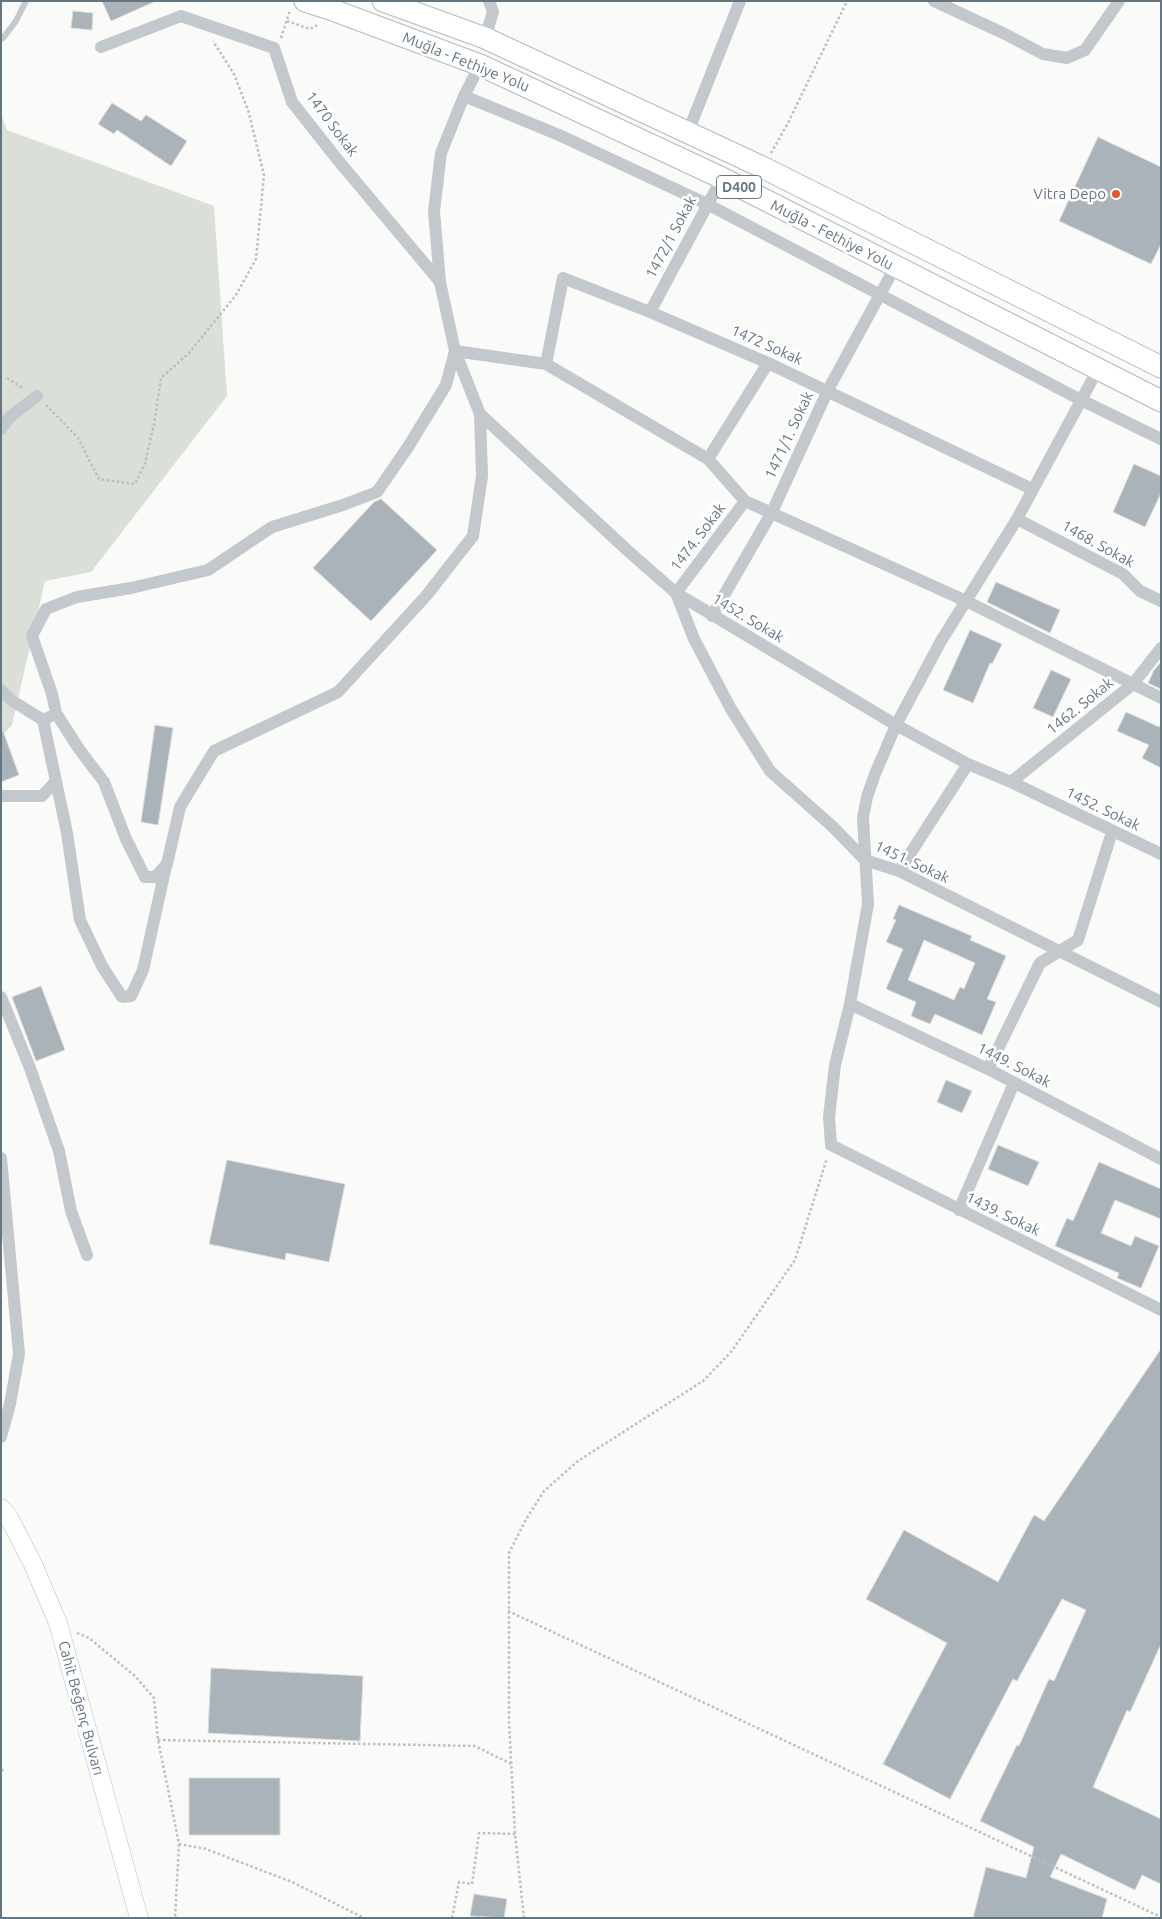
<!DOCTYPE html>
<html>
<head>
<meta charset="utf-8">
<style>
  body { margin:0 }
  #map { position:relative; width:1162px; height:1919px; overflow:hidden; background:#fafaf8; font-family:Ubuntu,sans-serif }
  canvas { display:block }
  .frame { position:absolute; inset:0; border:2px solid #657683; pointer-events:none }
</style>
</head>
<body>
<div id="map">
<canvas width="1162" height="1919"></canvas>
<div class="frame"></div>
</div>
<script>
const context = document.querySelector('canvas').getContext('2d');
context.lineJoin = 'round';
function paint(path, color) { context.fillStyle = color; context.fill(path, 'evenodd'); }
const poly = rows => new Path2D(rows.map(r => 'M' + r).join(''));
function stroke(path, color, width, dash) { context.strokeStyle = color; context.lineWidth = width; context.lineCap = dash ? 'butt' : 'round'; context.setLineDash(dash || []); context.stroke(path); }
function drawText(font, color, halo, rows, align = 'center') {
  context.font = font + ' Ubuntu,sans-serif'; context.lineWidth = 5; context.setLineDash([]); context.textBaseline = 'middle'; context.strokeStyle = halo; context.fillStyle = color; for (const [text, x, y, turn = 0] of rows) {
    context.save(); context.translate(x, y); context.rotate((+turn || 0) * Math.PI / 180); context.textAlign = isNaN(turn) ? turn : align; if (halo) context.strokeText(text, 0, 0); context.fillText(text, 0, 0); context.restore();
  }
}
paint(poly([
  [1,114,7,130,214,206,227,396,91,572,45,581,12,725,1,737]
]), '#dadfd7');
const building = poly([
  [102,1,156,1,111,21,102,1],
  [73,11,93,13,92,30,71,28,73,11],
  [112,103,141,121,146,115,187,141,171,166,117,130,114,134,98,124,112,103],
  [1098,137,1161,167,1161,244,1151,264,1059,221,1098,137],
  [1134,464,1161,476,1161,493,1145,527,1113,512,1134,464],
  [381,499,437,550,371,621,313,568,374,502,381,499],
  [996,582,1060,610,1050,633,987,602,996,582],
  [970,630,1002,644,992,664,990,663,973,703,943,690,970,630],
  [1161,662,1161,689,1148,683,1154,670,1161,662],
  [1051,670,1071,679,1053,717,1033,708,1051,670],
  [1126,712,1159,727,1161,724,1161,768,1142,758,1149,745,1117,731,1126,712],
  [155,725,173,728,158,825,141,822,155,725],
  [1,731,3,731,19,775,1,782,1,731],
  [899,905,972,936,970,940,1006,956,987,999,996,1002,982,1035,935,1014,930,1024,911,1016,916,1002,886,989,903,949,886,942,896,920,893,919,899,905],
  [924,940,975,963,964,989,960,987,954,1000,908,980,924,940],
  [41,986,65,1050,36,1061,12,997,41,986],
  [946,1080,972,1091,962,1113,937,1102,946,1080],
  [998,1145,1039,1162,1028,1186,988,1169,998,1145],
  [227,1160,345,1184,329,1262,286,1253,285,1260,209,1244,227,1160],
  [1099,1162,1161,1189,1161,1219,1115,1200,1101,1233,1131,1246,1135,1236,1159,1246,1141,1288,1117,1278,1119,1273,1055,1246,1067,1218,1073,1221,1099,1162],
  [1161,1349,1161,1644,1130,1712,1127,1710,1093,1787,1161,1819,1161,1884,1142,1875,1135,1890,1061,1854,1050,1877,1107,1899,1102,1918,973,1918,986,1867,1026,1878,1034,1847,980,1821,1017,1745,1019,1746,1049,1679,1054,1681,1086,1610,1062,1599,1017,1681,1013,1679,950,1799,883,1764,947,1643,866,1599,904,1530,998,1582,1034,1515,1044,1521,1161,1349],
  [211,1668,363,1676,360,1741,208,1733,211,1668],
  [189,1778,280,1778,280,1835,189,1835,189,1778],
  [474,1894,507,1899,504,1918,470,1916,474,1894]
]);
paint(building, '#aab3b9');
stroke(building, '#dcdcda', 1);
const secondary = poly([
  [1,1508,8,1516,32,1562,58,1623,139,1918]
]);
const trunk = poly([
  [305,1,330,9,480,65,722,178,1161,401],
  [383,1,485,38,762,167,1161,367]
]);
stroke(secondary, '#b3babf', 19);
stroke(trunk, '#b4b9bd', 23);
stroke(poly([
  [287,21,310,29,318,25],
  [281,38,290,10],
  [771,153,788,123,847,1],
  [7,378,24,389],
  [46,405,78,438,99,479,135,484,145,463,154,424,161,378,189,353,236,295,256,259,264,175,248,110,234,74,213,41],
  [508,1611,1161,1917],
  [77,1633,89,1638,135,1676,154,1698,158,1740,179,1844,175,1918],
  [158,1740,475,1746,511,1764],
  [1,1770,6,1770],
  [179,1844,206,1849,292,1882,364,1918],
  [452,1918,459,1882,472,1884,479,1833,515,1834],
  [524,1918,515,1834,509,1722,509,1553,525,1521,544,1491,578,1461,703,1381,731,1352,795,1260,827,1158]
]), '#bbbfc2', 2.5, [2.5, 2.5]);
stroke(poly([
  [3,38,16,21,26,1]
]), '#c3c8cc', 6);
stroke(poly([
  [934,1,1005,34,1043,54,1067,58,1085,50,1119,1],
  [485,38,493,12,489,1],
  [101,47,181,16,274,48,292,102,337,159,440,282],
  [480,65,464,96,441,153,434,211,440,282,455,351,480,414,627,550,676,593,896,725,968,764,1011,782,1161,854],
  [464,96,559,135,707,204,1081,400,1161,439],
  [688,132,740,1],
  [650,312,722,178],
  [546,364,563,278,650,312,768,363,1032,489],
  [1098,369,1017,519,941,641,896,725,875,774,867,797,863,818,868,904,850,1004,835,1065,829,1117,831,1145,1161,1310],
  [480,414,482,476,473,536,426,596,338,692,214,751,180,807,167,864,155,877,145,877,126,839,104,782,79,749,56,713,52,694,32,636,46,609,77,597,131,588,208,570,272,527,343,505,377,492,408,447,446,385,455,351,546,364,708,459,745,501,966,601,1161,698],
  [1,429,10,417,37,396],
  [708,459,768,363],
  [745,501,676,593,694,639,731,709,770,771,833,827,865,860,899,871,1161,1002],
  [1017,519,1123,574,1140,591,1161,601],
  [712,616,772,512,828,390,895,267],
  [1,690,11,700,43,720,49,717],
  [43,720,67,833,80,920,102,966,122,997,131,996,143,970,166,866],
  [1011,782,1133,684,1161,648],
  [1,796,42,796,56,781],
  [899,871,968,764],
  [1,997,30,1068,59,1151,71,1211,87,1255],
  [850,1004,988,1069,1161,1159],
  [988,1069,1040,963,1078,940,1112,832],
  [1,1158,19,1354,10,1404,1,1437],
  [959,1210,1014,1083]
]), '#c3c8cc', 12);
stroke(secondary, '#fff', 18);
stroke(trunk, '#fff', 21);
for (const [x, y, r, color] of [
  [1116,194,5,"#e4572e"]
]) { const dot = new Path2D(); dot.arc(x, y, r, 0, 2 * Math.PI); context.fillStyle = color; context.fill(dot); stroke(dot, '#fff', 2); }
for (const [x, y, w] of [
  [739,187,45]
]) { const box = new Path2D(); box.roundRect(x - w / 2, y - 11.5, w, 23, 4); context.fillStyle = '#fff'; context.fill(box); stroke(box, '#657683', 1); }
drawText('bold 14px', '#657683', null, [
  ["D400",739,187]
]);
drawText('15px', '#657683', '#fff', [
  ["Muğla - Fethiye Yolu",466,62,22],
  ["1470 Sokak",332,124,53],
  ["Muğla - Fethiye Yolu",832,235,27],
  ["1472/1 Sokak",671,237,-62],
  ["1472 Sokak",767,345,24],
  ["1471/1. Sokak",789,435,-65],
  ["1474. Sokak",698,537,-53],
  ["1468. Sokak",1098,544,29],
  ["1452. Sokak",748,618,31],
  ["1462. Sokak",1080,706,-39],
  ["1452. Sokak",1103,809,26],
  ["1451. Sokak",912,862,25],
  ["1449. Sokak",1014,1065,27],
  ["1439. Sokak",1003,1214,26],
  ["Cahit Beğenç Bulvarı",81,1708,75]
]);
drawText('15px', '#657683', '#fff', [
  ["Vitra Depo",1106,194]
], 'right');
</script>
</body>
</html>
